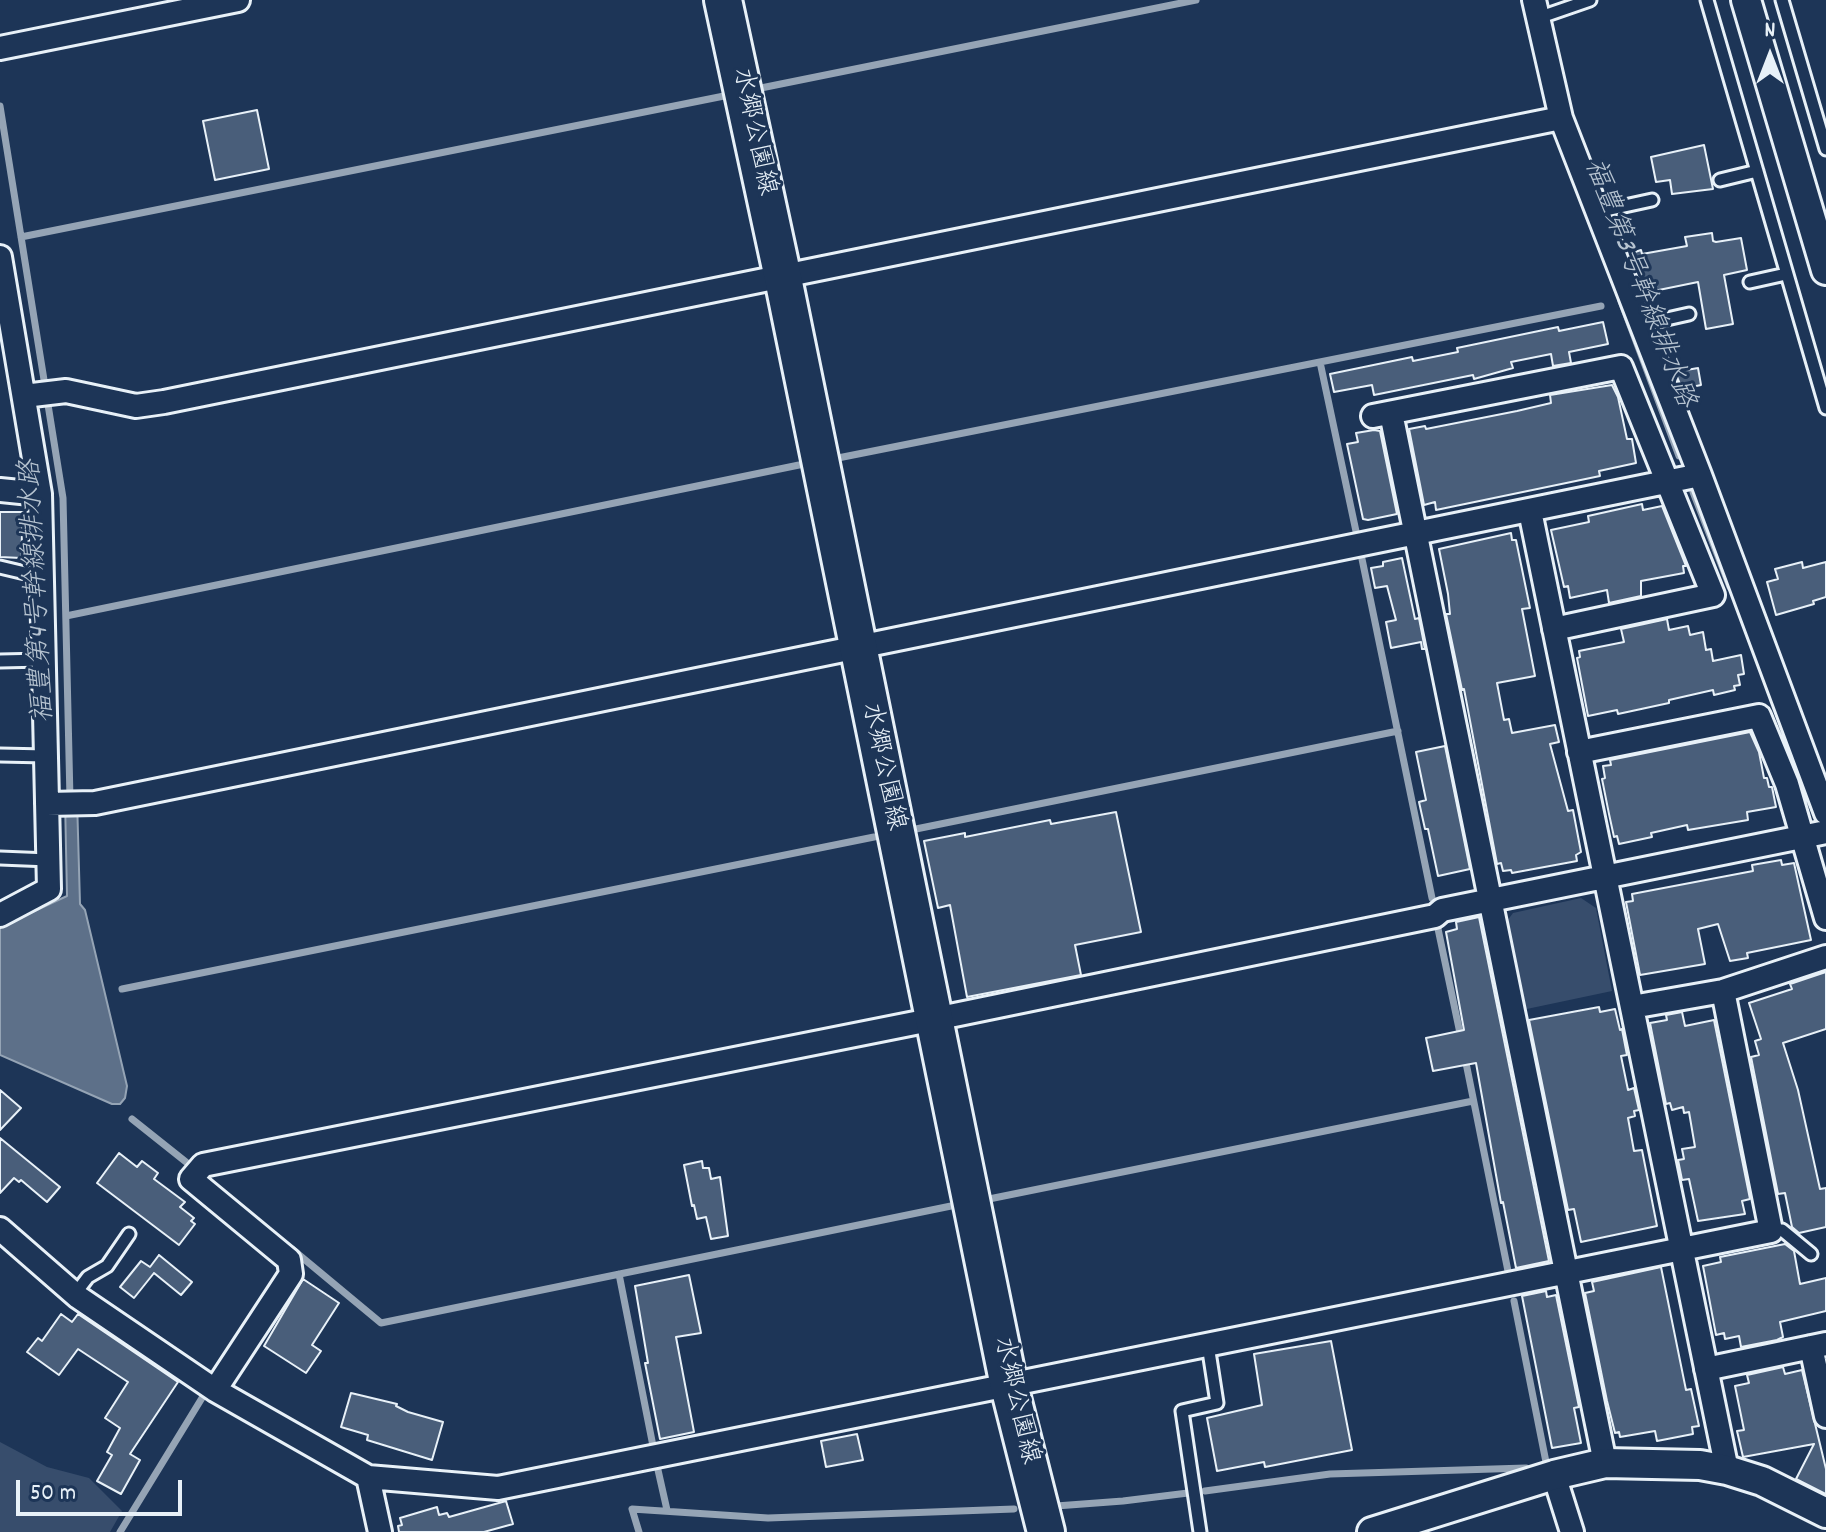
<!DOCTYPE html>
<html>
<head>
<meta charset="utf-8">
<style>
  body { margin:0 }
  #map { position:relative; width:1826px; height:1532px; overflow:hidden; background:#1d3557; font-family:Dekko,sans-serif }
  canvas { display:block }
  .north { position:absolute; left:1730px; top:16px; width:80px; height:80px; -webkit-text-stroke:6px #1d3557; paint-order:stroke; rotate:0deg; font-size:22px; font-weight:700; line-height:32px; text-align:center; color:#e8f1f8 }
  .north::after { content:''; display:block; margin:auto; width:28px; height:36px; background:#e8f1f8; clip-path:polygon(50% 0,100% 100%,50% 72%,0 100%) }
  .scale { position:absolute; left:16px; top:1480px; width:166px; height:36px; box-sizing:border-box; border:4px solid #e8f1f8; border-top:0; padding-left:10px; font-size:24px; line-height:28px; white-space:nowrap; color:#e8f1f8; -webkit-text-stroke:6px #1d3557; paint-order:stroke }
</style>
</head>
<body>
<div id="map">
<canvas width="1826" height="1532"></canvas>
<div class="north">N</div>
<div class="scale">50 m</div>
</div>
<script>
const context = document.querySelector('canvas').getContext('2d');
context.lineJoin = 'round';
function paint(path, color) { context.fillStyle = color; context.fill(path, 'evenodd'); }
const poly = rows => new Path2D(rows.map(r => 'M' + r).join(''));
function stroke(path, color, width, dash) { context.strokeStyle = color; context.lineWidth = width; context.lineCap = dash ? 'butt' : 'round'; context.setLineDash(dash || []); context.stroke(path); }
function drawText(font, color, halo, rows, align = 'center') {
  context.font = font + ' Dekko,"Klee One",sans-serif'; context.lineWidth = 6; context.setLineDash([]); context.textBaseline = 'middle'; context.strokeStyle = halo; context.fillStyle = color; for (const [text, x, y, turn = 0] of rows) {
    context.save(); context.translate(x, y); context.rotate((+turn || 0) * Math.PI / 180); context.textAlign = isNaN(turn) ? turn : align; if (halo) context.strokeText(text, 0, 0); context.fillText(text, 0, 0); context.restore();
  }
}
paint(poly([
  [1581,898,1596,908,1612,991,1522,1010,1504,925,1513,913],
  [0,1442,47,1467,89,1478,122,1511,110,1532,0,1532]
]), '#374d6c');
const water = poly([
  [77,799,80,904,85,910,127,1086,125,1098,120,1104,112,1104,0,1055,0,927,67,896,65,800,77,799]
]);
paint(water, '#5d7089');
stroke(water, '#95a4b5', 2);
stroke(poly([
  [761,88,1196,0],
  [0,106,63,498,70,799],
  [21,237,724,96],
  [1621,301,1679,456],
  [1320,362,1357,536],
  [838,458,1601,306],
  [1693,492,1730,587],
  [1362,559,1432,898],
  [66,616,799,465],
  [911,830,1398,731],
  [1437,924,1461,1038],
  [122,989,874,837],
  [1465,1058,1509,1276],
  [132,1119,186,1162],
  [989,1199,1473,1101],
  [292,1249,381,1323,951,1206],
  [619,1274,653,1446],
  [1514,1301,1546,1462],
  [658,1470,667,1510],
  [1205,1491,1330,1474,1526,1468],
  [1056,1506,1123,1501,1188,1493],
  [120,1532,202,1398],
  [639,1532,632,1509,768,1518,1014,1509]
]), '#95a4b5', 7);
const building = poly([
  [257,110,269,169,215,180,203,121,257,110],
  [1704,145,1713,189,1672,194,1670,180,1656,182,1651,157,1704,145],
  [1712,233,1713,241,1716,242,1741,238,1747,270,1724,275,1733,324,1706,329,1698,282,1644,293,1629,254,1641,250,1642,254,1687,246,1685,237,1712,233],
  [1603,322,1608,344,1569,352,1571,363,1553,366,1551,354,1511,362,1513,368,1474,379,1473,375,1374,395,1372,385,1334,392,1330,374,1412,357,1413,361,1458,352,1457,348,1558,327,1559,331,1603,322],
  [1698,368,1701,385,1682,389,1675,372,1698,368],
  [1612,385,1618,397,1627,439,1632,439,1636,463,1599,471,1600,476,1436,510,1435,502,1424,505,1409,429,1425,426,1426,429,1517,411,1551,403,1550,395,1612,385],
  [1374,430,1380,431,1397,514,1368,520,1363,519,1347,444,1358,442,1356,433,1374,430],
  [1642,504,1643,510,1662,506,1686,566,1683,566,1684,573,1641,581,1641,596,1609,603,1607,590,1570,598,1568,586,1564,587,1551,530,1589,522,1588,516,1642,504],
  [0,512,23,512,21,558,0,557,0,512],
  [1511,533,1512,540,1516,540,1530,608,1522,609,1535,676,1497,683,1504,720,1509,719,1512,733,1555,725,1559,742,1550,744,1568,811,1573,810,1581,852,1576,855,1577,861,1512,873,1511,870,1503,871,1501,863,1497,864,1464,689,1462,690,1446,614,1450,614,1448,594,1439,549,1511,533],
  [1402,558,1415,619,1419,618,1425,649,1422,649,1421,642,1391,648,1386,622,1396,620,1387,586,1375,588,1371,568,1383,566,1383,562,1402,558],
  [1802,562,1803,568,1826,562,1826,597,1813,601,1814,604,1776,615,1767,582,1778,579,1775,569,1802,562],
  [1667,619,1669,630,1688,626,1690,635,1703,632,1706,650,1711,649,1713,661,1741,655,1744,674,1738,675,1740,685,1734,686,1735,690,1714,695,1713,690,1669,700,1669,703,1618,714,1617,710,1588,716,1577,658,1580,657,1579,651,1624,642,1621,629,1667,619],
  [1750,732,1759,752,1764,778,1767,778,1769,787,1772,787,1776,807,1747,812,1748,820,1688,830,1687,825,1651,833,1652,837,1619,844,1617,836,1614,837,1609,814,1602,779,1605,778,1603,766,1611,765,1610,760,1750,732],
  [1445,746,1470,869,1438,876,1428,829,1425,829,1419,802,1426,800,1416,752,1445,746],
  [1116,812,1141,932,1075,945,1081,975,967,997,950,905,938,908,924,841,965,833,965,837,1050,820,1051,824,1116,812],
  [1781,860,1782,865,1794,863,1811,940,1747,953,1748,958,1730,961,1718,924,1698,929,1705,964,1640,975,1626,902,1633,901,1632,894,1753,871,1752,865,1781,860],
  [1479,917,1549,1261,1516,1268,1503,1202,1501,1203,1476,1063,1433,1071,1426,1038,1464,1030,1446,932,1457,929,1456,922,1479,917],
  [1826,972,1826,1029,1783,1043,1798,1090,1820,1189,1826,1188,1826,1227,1799,1233,1792,1227,1785,1193,1778,1194,1751,1057,1759,1055,1755,1041,1761,1039,1749,1003,1792,989,1790,984,1826,972],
  [1599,1007,1600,1012,1615,1009,1620,1030,1622,1029,1627,1055,1621,1056,1628,1090,1634,1088,1639,1110,1634,1111,1635,1116,1628,1118,1634,1151,1642,1150,1657,1226,1581,1242,1574,1209,1568,1210,1529,1020,1599,1007],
  [1682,1012,1685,1026,1714,1020,1750,1199,1742,1201,1745,1214,1698,1221,1689,1179,1682,1180,1678,1160,1684,1159,1682,1149,1695,1147,1689,1112,1684,1113,1683,1107,1672,1110,1670,1103,1666,1104,1650,1023,1667,1020,1666,1015,1682,1012],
  [0,1090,21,1108,0,1130,0,1090],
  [0,1138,60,1187,47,1202,21,1180,19,1182,14,1178,0,1193,0,1138],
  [119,1153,137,1167,142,1161,158,1173,154,1179,185,1202,180,1207,194,1218,191,1221,195,1224,179,1245,97,1183,119,1153],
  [702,1161,703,1168,709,1168,711,1179,720,1177,728,1236,711,1239,706,1217,697,1219,694,1205,692,1206,684,1165,702,1161],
  [1785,1244,1794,1251,1800,1284,1826,1278,1826,1311,1780,1322,1783,1337,1777,1340,1741,1347,1739,1336,1725,1339,1724,1333,1716,1335,1703,1266,1721,1262,1720,1257,1785,1244],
  [159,1255,192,1282,181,1295,154,1273,134,1298,120,1287,141,1261,150,1267,159,1255],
  [1661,1267,1686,1390,1691,1389,1699,1426,1692,1427,1693,1434,1657,1441,1655,1431,1620,1437,1619,1432,1615,1433,1607,1401,1585,1293,1594,1291,1592,1282,1661,1267],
  [689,1275,701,1333,676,1337,694,1432,660,1439,645,1363,648,1363,635,1286,689,1275],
  [303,1279,339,1303,312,1345,321,1351,306,1373,264,1346,303,1279],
  [1546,1291,1547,1297,1556,1295,1579,1407,1574,1408,1581,1443,1552,1448,1522,1296,1546,1291],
  [61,1314,72,1322,78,1314,178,1382,130,1454,140,1460,121,1494,97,1481,112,1455,107,1452,120,1428,105,1418,128,1382,78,1349,59,1375,27,1352,38,1338,42,1341,61,1314],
  [1331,1341,1352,1450,1265,1467,1264,1462,1217,1471,1207,1418,1262,1405,1254,1354,1331,1341],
  [1783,1367,1785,1374,1802,1370,1826,1469,1826,1494,1796,1479,1814,1444,1743,1457,1737,1431,1744,1430,1735,1386,1749,1383,1747,1375,1783,1367],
  [351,1393,397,1404,396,1406,408,1412,443,1422,432,1460,367,1440,368,1435,341,1427,351,1393],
  [857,1434,863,1460,826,1467,821,1441,857,1434],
  [506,1501,513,1524,484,1532,399,1532,398,1526,402,1525,400,1518,437,1507,439,1515,447,1513,449,1517,506,1501]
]);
paint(building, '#495e7a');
stroke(building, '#e8f1f8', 2);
const service = poly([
  [1707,0,1826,408],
  [1782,0,1826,149],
  [1538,18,1590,0],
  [1720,180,1757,171],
  [1597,212,1652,200],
  [1750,282,1786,274],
  [1640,325,1689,314],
  [0,567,42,577],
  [0,661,44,660],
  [0,755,46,756],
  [0,858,49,860],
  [1771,1231,1782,1230,1811,1254],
  [75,1294,88,1277,107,1266,129,1234],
  [1200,1532,1182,1411,1217,1403,1208,1345]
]);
const minor = poly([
  [1534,0,1561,118,1700,475,1826,813],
  [0,48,238,0],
  [0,257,40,494,49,889,0,915],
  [24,396,66,391,136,406,164,402,1561,118],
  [1391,413,1605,1463],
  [1373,416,1621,367,1713,595,1554,629],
  [0,490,40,494],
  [1530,511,1727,1470],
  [1579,752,1759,716,1787,784,1826,918],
  [47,804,95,803,1700,475],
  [1632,1007,1723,991,1826,957],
  [0,1229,78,1297,215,1390,368,1477,498,1488,1771,1231,1723,991],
  [1811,1347,1826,1416],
  [1706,1369,1826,1344],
  [215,1390,291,1274,289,1260,191,1179,203,1165,935,1019,1435,916,1442,910,1491,900,1826,832],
  [1554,1475,1572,1532],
  [368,1477,380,1532]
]);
const tertiary = poly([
  [1746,0,1826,270],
  [1372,1532,1554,1475,1605,1463,1700,1465,1727,1470,1762,1481,1826,1513]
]);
const primary = poly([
  [723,0,783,278,1009,1386,1046,1532]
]);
stroke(service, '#e8f1f8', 17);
stroke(minor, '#e8f1f8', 28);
stroke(tertiary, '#e8f1f8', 34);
stroke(primary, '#e8f1f8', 42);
stroke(service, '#1d3557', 11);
stroke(minor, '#1d3557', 22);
stroke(tertiary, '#1d3557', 28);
stroke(primary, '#1d3557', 36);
drawText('26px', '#e8f1f8', '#1d3557', [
  ["水郷公園線",752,132,78],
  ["水郷公園線",881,767,78],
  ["水郷公園線",1014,1401,77]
]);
drawText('italic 28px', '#b7c4d1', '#1d3557', [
  ["福豊第3号幹線排水路",1637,284,69],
  ["福豊第4号幹線排水路",40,591,-93]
]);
</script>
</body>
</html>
